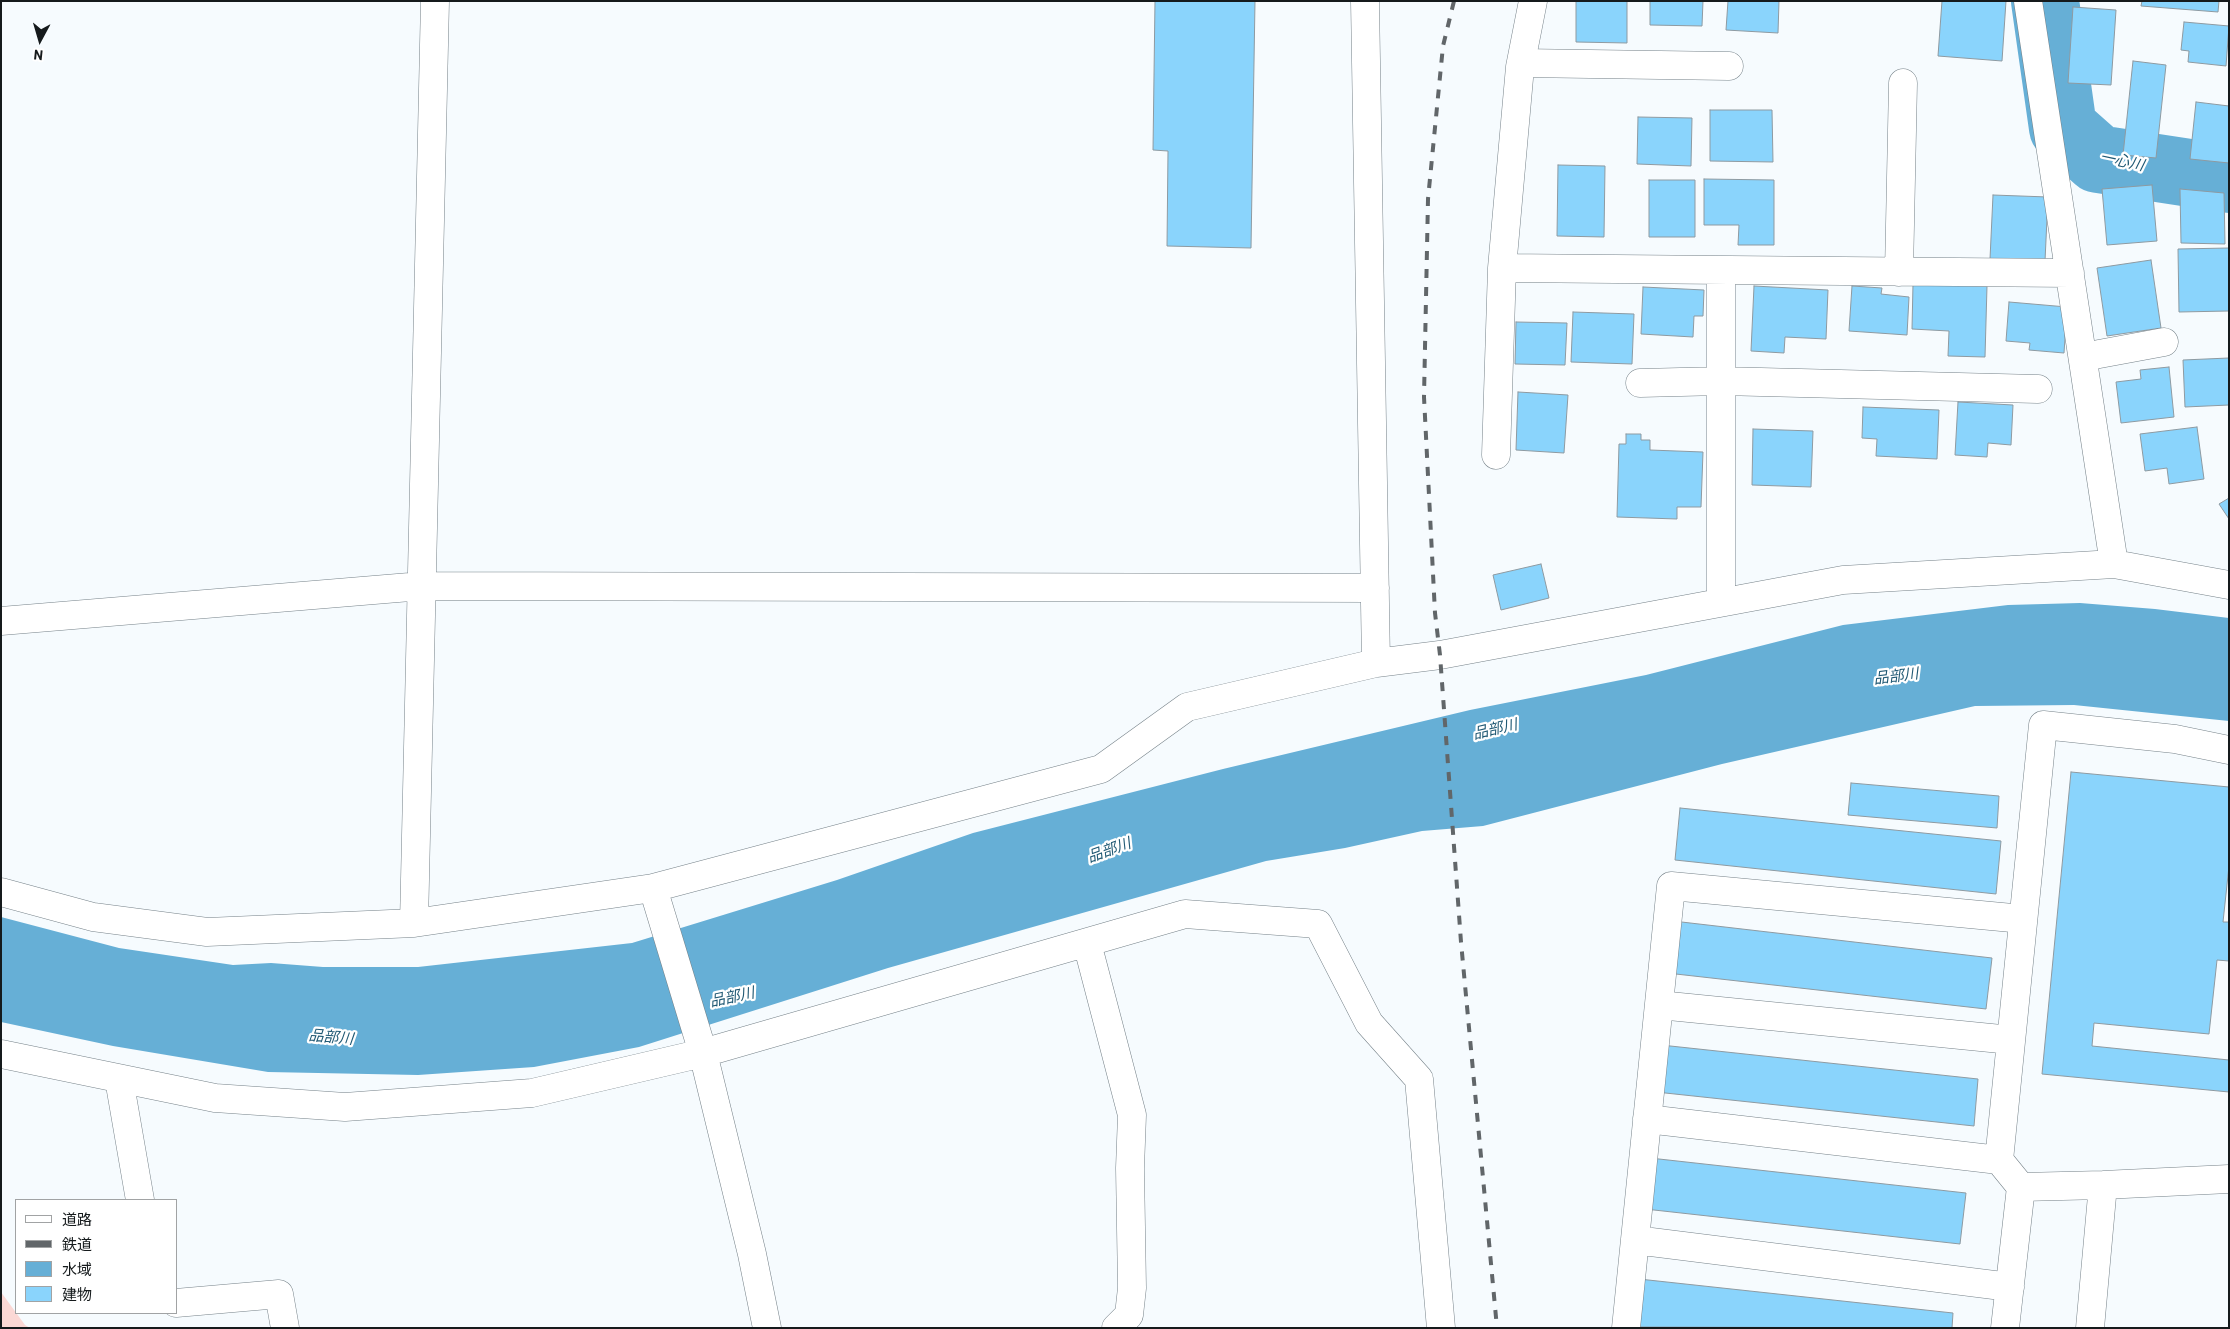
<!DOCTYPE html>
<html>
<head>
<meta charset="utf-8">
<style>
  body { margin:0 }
  #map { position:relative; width:2230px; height:1329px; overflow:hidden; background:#f6fbfe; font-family:Barlow,"Noto Sans JP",sans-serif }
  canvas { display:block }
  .frame { position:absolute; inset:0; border:2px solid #151a1c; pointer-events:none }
  .legend { position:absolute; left:15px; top:1199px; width:162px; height:115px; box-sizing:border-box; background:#fff; border:1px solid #a1a3a4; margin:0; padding:6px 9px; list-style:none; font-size:15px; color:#151a1c }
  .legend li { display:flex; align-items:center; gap:10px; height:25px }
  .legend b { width:25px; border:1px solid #a1a3a4 }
  .north { position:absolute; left:15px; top:15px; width:50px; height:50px; -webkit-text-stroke:4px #fff; paint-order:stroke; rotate:186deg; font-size:14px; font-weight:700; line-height:20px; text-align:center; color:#151a1c }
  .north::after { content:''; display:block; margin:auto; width:18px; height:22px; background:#151a1c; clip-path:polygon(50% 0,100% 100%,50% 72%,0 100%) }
</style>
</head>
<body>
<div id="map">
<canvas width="2230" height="1329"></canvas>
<div class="frame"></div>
<ul class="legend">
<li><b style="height:6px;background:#fff"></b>道路</li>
<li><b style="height:6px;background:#616669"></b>鉄道</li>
<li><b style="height:14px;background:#66afd6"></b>水域</li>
<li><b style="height:14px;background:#8ad4fc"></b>建物</li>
</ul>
<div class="north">N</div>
</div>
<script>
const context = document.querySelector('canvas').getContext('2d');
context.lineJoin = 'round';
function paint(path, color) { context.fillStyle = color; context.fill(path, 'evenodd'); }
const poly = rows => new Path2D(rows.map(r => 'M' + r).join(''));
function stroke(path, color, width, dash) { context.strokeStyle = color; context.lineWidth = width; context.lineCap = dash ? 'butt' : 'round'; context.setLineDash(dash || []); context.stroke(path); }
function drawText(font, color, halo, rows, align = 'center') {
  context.font = font + ' Barlow,"Noto Sans JP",sans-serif'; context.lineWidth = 4.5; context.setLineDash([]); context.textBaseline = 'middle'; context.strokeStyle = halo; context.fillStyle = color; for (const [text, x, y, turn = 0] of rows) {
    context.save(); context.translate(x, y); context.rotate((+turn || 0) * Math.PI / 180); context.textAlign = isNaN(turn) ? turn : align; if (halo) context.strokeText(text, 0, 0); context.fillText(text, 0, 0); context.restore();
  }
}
paint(poly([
  [1,1292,25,1325,30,1328,1,1328]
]), '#fbd8d5');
paint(poly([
  [2080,603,2155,609,2229,618,2229,721,2074,705,1975,706,1722,764,1483,826,1422,831,1345,848,1266,861,888,968,639,1047,534,1067,418,1075,268,1072,113,1046,1,1022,1,917,119,948,233,965,271,963,323,967,418,967,632,943,837,880,973,833,1223,769,1470,710,1646,675,1843,625,2008,605]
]), '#66afd6');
stroke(poly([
  [2045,1,2063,128,2098,159,2229,179]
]), '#66afd6', 68);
const building = poly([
  [1155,1,1255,1,1251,248,1167,246,1168,151,1153,150,1155,1],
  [1576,1,1627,1,1627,43,1576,42,1576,1],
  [1650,1,1703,1,1702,26,1650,25,1650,1],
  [1728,1,1779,1,1778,33,1726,30,1728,1],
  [1942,1,2006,1,2002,61,1938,56,1942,1],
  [2142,1,2219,1,2218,12,2141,6,2142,1],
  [2073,7,2116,10,2111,85,2068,83,2073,7],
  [2184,22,2229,26,2226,66,2188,62,2189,51,2181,50,2184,22],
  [2133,61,2166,65,2156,158,2123,155,2133,61],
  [2196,102,2229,106,2229,163,2190,159,2196,102],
  [1710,110,1772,110,1773,162,1710,161,1710,110],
  [1638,117,1692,118,1691,166,1637,164,1638,117],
  [1558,165,1605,166,1604,237,1557,236,1558,165],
  [1704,179,1774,180,1774,245,1738,245,1739,225,1704,225,1704,179],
  [1649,180,1695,180,1695,237,1649,237,1649,180],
  [2152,185,2157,241,2107,245,2102,189,2152,185],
  [2180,189,2224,193,2225,244,2181,243,2180,189],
  [1993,195,2048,197,2045,261,1990,259,1993,195],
  [2229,248,2229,311,2179,312,2178,249,2229,248],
  [2151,260,2161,328,2107,336,2097,268,2151,260],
  [1913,284,1987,286,1985,357,1948,356,1949,331,1912,329,1913,284],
  [1754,286,1828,290,1826,339,1785,337,1784,353,1751,351,1754,286],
  [1852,286,1882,288,1881,294,1909,297,1907,335,1849,331,1852,286],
  [1643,287,1704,290,1703,316,1694,316,1693,337,1641,334,1643,287],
  [2009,302,2067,307,2064,353,2029,350,2030,343,2006,341,2009,302],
  [1573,312,1634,314,1632,364,1571,362,1573,312],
  [1516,322,1567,323,1565,365,1515,364,1516,322],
  [2229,358,2229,405,2185,407,2183,360,2229,358],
  [2169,367,2174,417,2121,423,2116,382,2141,379,2140,370,2169,367],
  [1518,392,1568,395,1564,453,1516,450,1518,392],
  [1958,402,2013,405,2011,445,1988,443,1987,457,1955,455,1958,402],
  [1863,407,1939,410,1937,459,1876,456,1877,439,1862,438,1863,407],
  [2197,427,2204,479,2169,484,2167,468,2145,471,2140,434,2197,427],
  [1753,429,1813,431,1811,487,1752,485,1753,429],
  [1626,434,1641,434,1641,440,1650,440,1650,450,1703,452,1701,507,1677,507,1677,519,1617,517,1619,444,1626,444,1626,434],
  [2229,498,2229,519,2219,504,2229,498],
  [1541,564,1549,598,1501,610,1493,575,1541,564],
  [2071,772,2229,787,2229,866,2223,922,2229,922,2229,961,2217,960,2209,1034,2094,1023,2092,1046,2229,1060,2229,1092,2042,1074,2071,772],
  [1851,783,1999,796,1997,828,1848,815,1851,783],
  [1680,808,2001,841,1996,894,1675,860,1680,808],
  [1673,921,1992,958,1986,1009,1667,973,1673,921],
  [1661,1045,1978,1079,1974,1126,1656,1092,1661,1045],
  [1650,1158,1966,1193,1960,1244,1645,1209,1650,1158],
  [1639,1279,1953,1313,1952,1328,1633,1327,1639,1279]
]);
paint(building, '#8ad4fc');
stroke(building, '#8e9aa1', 1);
const minor = poly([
  [1365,1,1376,663],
  [2028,1,2114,564],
  [1521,63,1729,66],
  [1502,268,2070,273],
  [1721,270,1721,602],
  [1899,272,1903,83],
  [2083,357,2164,342],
  [1640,383,1721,381,2038,389],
  [1496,455,1502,268,1520,67,1533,1],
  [1,621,422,586,1375,588],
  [653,888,703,1053,752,1254,767,1328],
  [1,892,93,917,207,932,414,923,653,888,1101,769,1187,707,1376,663,1440,655,1843,580,2114,564,2229,585],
  [414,923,435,1],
  [1087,943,1132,1115,1130,1168,1132,1288,1129,1315,1116,1328],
  [1659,1005,2011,1040],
  [1,1054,215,1098,345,1107,532,1093,703,1053,1185,914,1318,924,1369,1023,1419,1079,1441,1328],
  [119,1079,140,1200],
  [1647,1119,1999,1160],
  [2021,1187,2103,1185,2229,1179],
  [1635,1240,2010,1287],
  [176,1303,279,1294,285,1328],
  [1626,1328,1671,886,2023,919],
  [2005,1328,2021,1187,1999,1160,2043,725,2175,739,2229,750],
  [2090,1328,2103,1185]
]);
stroke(minor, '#768289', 29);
stroke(minor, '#fff', 28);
stroke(poly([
  [1454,1,1443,46,1428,199,1424,397,1435,613,1440,655,1461,942,1497,1328]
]), '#616669', 4, [9, 9]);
drawText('italic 15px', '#205974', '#fff', [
  ["一心川",2122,161,12],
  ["品部川",1896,676,-7],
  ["品部川",1495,729,-13],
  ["品部川",1109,850,-20],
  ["品部川",732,997,-12],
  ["品部川",331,1037,5]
]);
</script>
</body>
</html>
